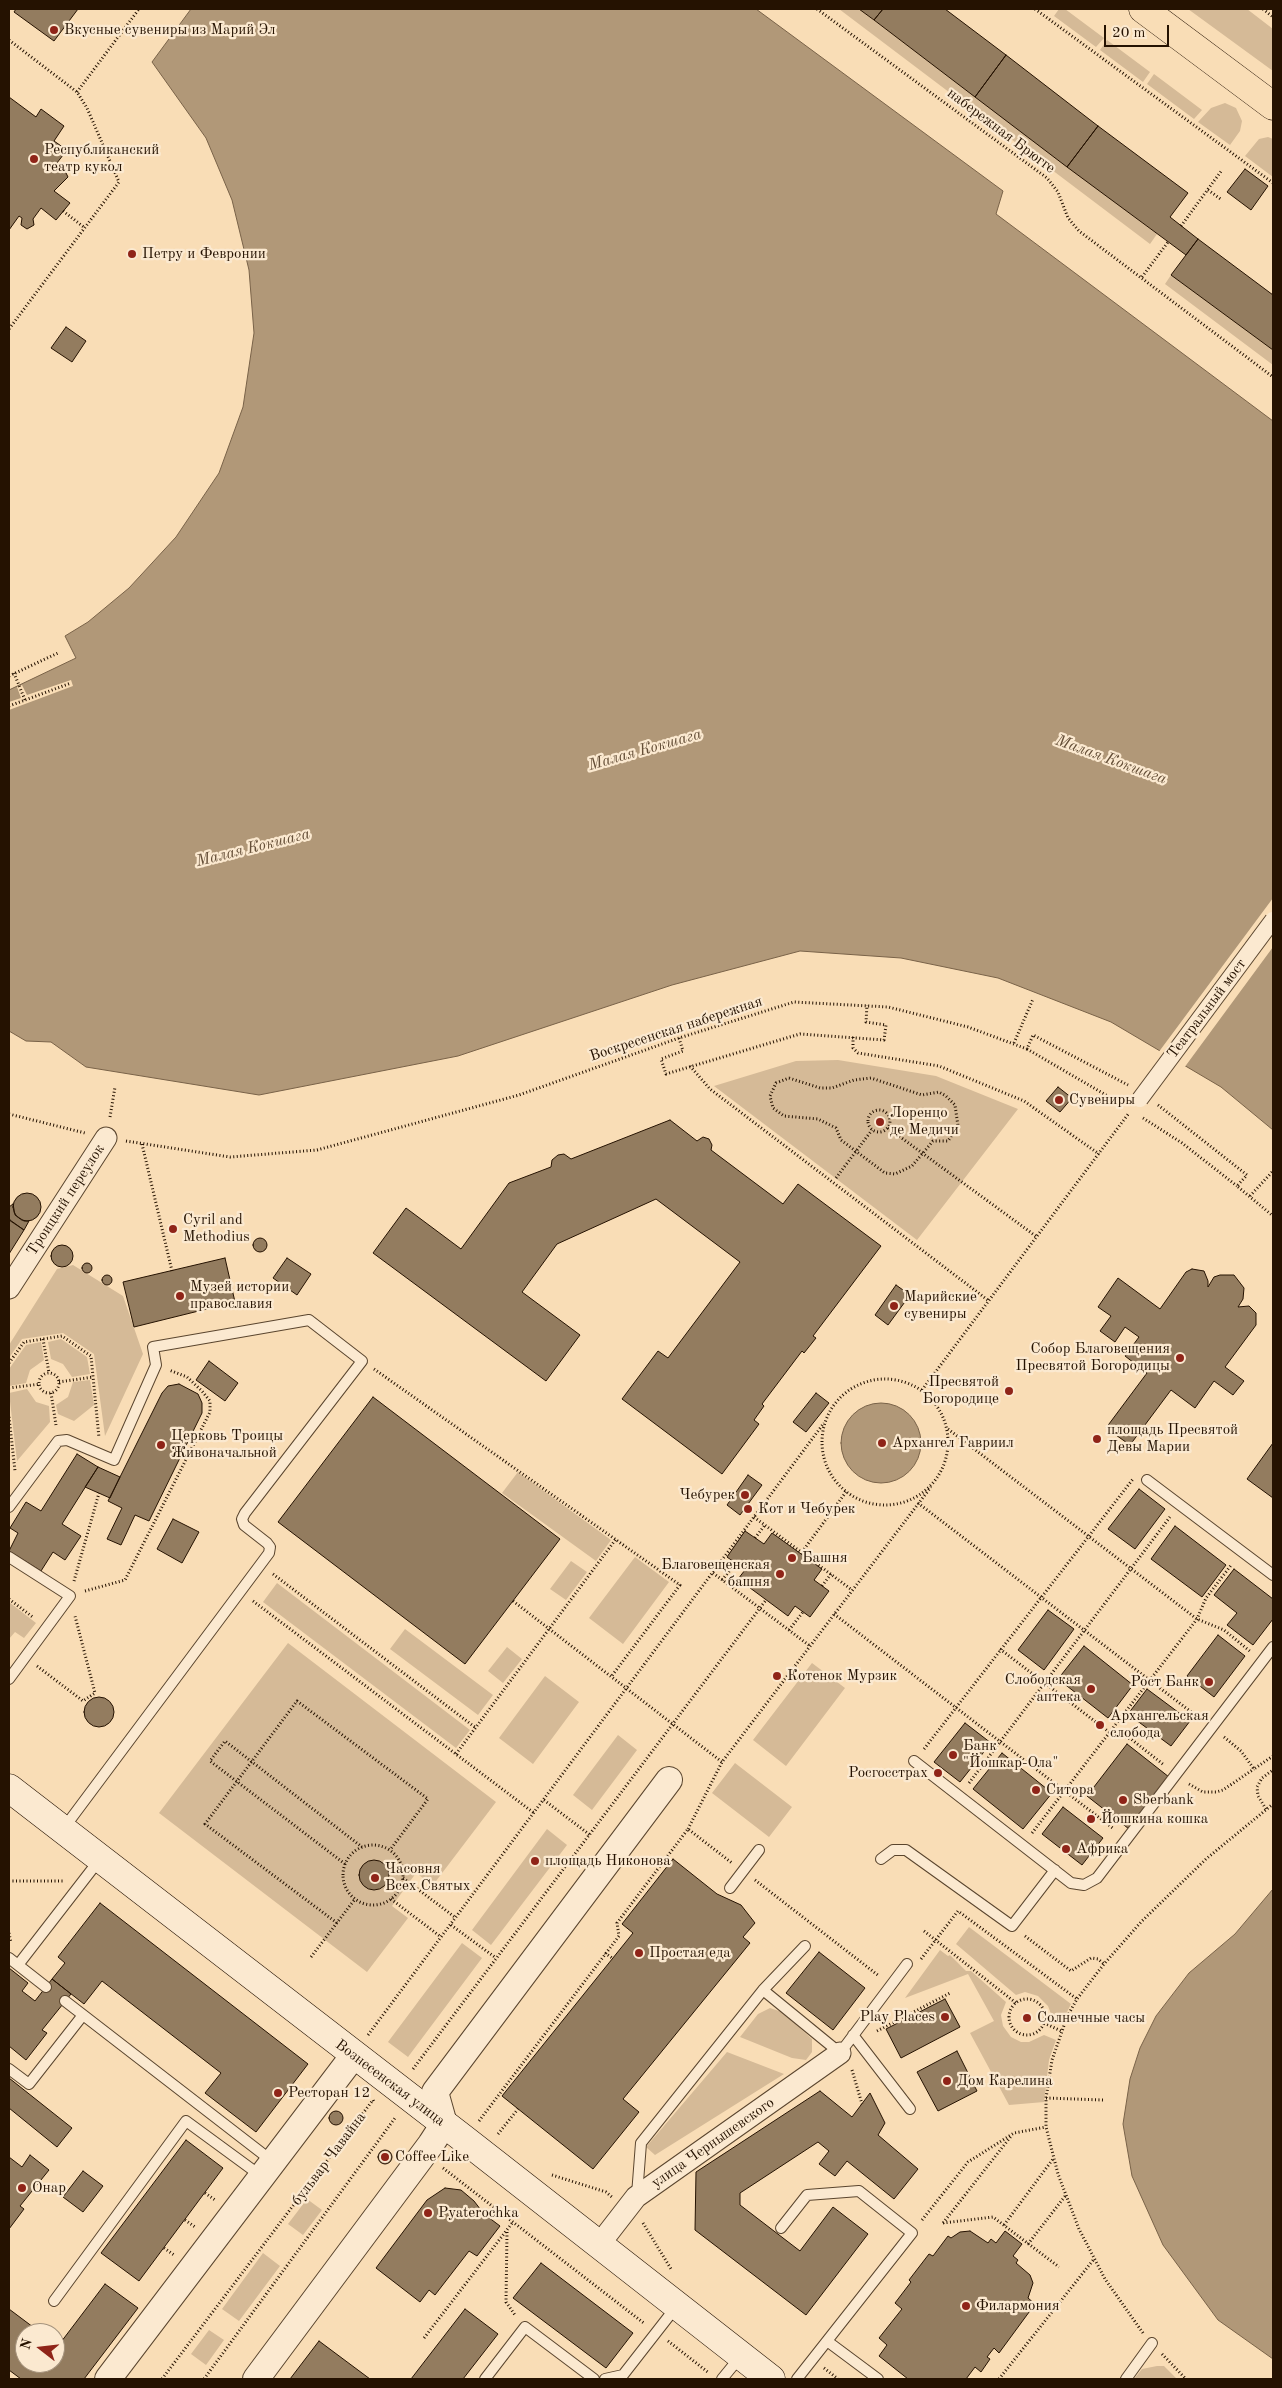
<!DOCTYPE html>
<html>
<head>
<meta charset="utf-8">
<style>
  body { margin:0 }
  #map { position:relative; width:1282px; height:2388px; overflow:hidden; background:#f9ddb6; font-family:"Old Standard TT",serif }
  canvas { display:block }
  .frame { position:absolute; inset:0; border:10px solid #251201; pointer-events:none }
  .north { position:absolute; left:15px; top:2323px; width:50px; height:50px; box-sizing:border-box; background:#fbe9d0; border:1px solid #a5937d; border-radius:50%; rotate:286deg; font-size:14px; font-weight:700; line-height:20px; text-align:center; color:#251201 }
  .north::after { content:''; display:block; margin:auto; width:18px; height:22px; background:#8f2418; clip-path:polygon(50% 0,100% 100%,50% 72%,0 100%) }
  .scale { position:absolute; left:1104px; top:25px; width:65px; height:22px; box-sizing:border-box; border:2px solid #251201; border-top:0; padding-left:6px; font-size:15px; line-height:18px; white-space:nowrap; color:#251201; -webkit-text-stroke:4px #fbe9d0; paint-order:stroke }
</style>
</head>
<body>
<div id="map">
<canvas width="1282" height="2388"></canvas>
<div class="frame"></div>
<div class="north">N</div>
<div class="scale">20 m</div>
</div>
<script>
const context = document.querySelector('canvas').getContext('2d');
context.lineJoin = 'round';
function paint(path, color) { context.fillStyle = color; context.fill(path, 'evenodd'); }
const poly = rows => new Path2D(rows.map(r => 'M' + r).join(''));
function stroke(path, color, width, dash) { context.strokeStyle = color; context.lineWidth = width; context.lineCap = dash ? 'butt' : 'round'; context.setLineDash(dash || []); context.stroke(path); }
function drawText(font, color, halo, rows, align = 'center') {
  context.font = font + ' "Old Standard TT",serif'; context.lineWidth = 4.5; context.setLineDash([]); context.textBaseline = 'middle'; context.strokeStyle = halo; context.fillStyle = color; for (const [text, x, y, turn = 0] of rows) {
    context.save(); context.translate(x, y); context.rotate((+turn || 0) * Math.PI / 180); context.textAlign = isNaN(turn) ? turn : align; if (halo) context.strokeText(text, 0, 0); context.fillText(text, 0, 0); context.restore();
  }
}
paint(poly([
  [839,9,859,9,1157,234,1150,244],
  [1059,9,1065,9,1104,38,1096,47,1054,16],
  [1188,9,1247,9,1273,29,1273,71],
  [1107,40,1150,72,1143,82,1100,50],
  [1154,74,1202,110,1194,119,1147,84],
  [1225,103,1236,108,1242,121,1240,131,1230,145,1198,122,1211,108],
  [1268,137,1273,139,1273,177,1245,156,1259,139],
  [1171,275,1273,350,1273,365,1165,284],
  [838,1060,936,1076,1018,1109,917,1240,714,1086,796,1061],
  [73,1265,123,1296,143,1354,105,1436,94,1354,63,1333,22,1339,9,1358,9,1345,57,1269],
  [61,1339,87,1357,90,1374,72,1377,63,1364,51,1359,48,1342],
  [41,1342,44,1360,30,1370,26,1383,9,1386,9,1369,26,1345],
  [90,1380,94,1405,74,1421,58,1414,56,1405,68,1397,73,1382],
  [27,1389,36,1402,49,1406,50,1422,17,1461,9,1393],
  [518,1472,611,1540,596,1561,502,1493],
  [635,1557,669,1582,623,1644,589,1618],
  [571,1561,587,1572,566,1600,550,1589],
  [277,1583,470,1730,456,1748,263,1602],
  [9,1602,36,1623,24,1638,15,1632,9,1639],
  [405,1629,493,1695,478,1715,390,1649],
  [288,1643,496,1802,433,1885,416,1873,395,1902,392,1906,408,1918,367,1972,159,1813],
  [507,1647,522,1659,503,1683,488,1671],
  [812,1663,845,1688,786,1766,753,1740],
  [545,1676,579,1702,533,1764,499,1738],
  [618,1735,637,1750,592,1810,573,1795],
  [735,1763,792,1807,769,1837,712,1793],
  [547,1829,567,1845,491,1945,472,1930],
  [969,1927,1071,2004,1063,2020,1051,2014,1048,2006,1038,1996,1025,1992,1016,1995,956,1944],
  [462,1943,482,1958,408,2057,388,2042],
  [940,1950,948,1956,950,1955,966,1971,971,1971,1006,2002,1001,2015,1003,2026,1011,2037,1021,2042,1029,2042,1044,2035,1056,2040,1049,2060,1044,2102,1009,2105,970,2033,994,2021,968,1974,905,1998],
  [770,2008,782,2012,812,2039,812,2052,806,2060,792,2058,740,2037,758,2014],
  [727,2052,784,2074,655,2155,646,2147],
  [307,2199,322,2210,303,2235,288,2224],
  [263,2253,280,2266,239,2321,222,2309],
  [209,2330,224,2340,206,2365,191,2354],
  [1157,2366,1164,2366,1177,2379,1134,2379,1142,2369]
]), '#d5ba97');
const water = poly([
  [191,9,756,9,1003,191,996,214,1273,421,1273,1130,1221,1087,1111,1022,998,978,901,958,800,951,672,985,458,1056,259,1095,86,1067,51,1042,26,1041,9,1031,9,690,76,658,65,636,88,622,129,588,176,537,219,473,243,407,254,333,249,270,232,200,206,138,152,62,191,9],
  '841 1443a40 40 0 1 1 80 0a40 40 0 1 1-80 0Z',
  [1273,1889,1273,2359,1218,2320,1163,2245,1132,2176,1123,2124,1130,2079,1140,2048,1156,2016,1189,1973,1235,1934,1273,1889]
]);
paint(water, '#b19878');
stroke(water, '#796248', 1);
paint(poly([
  [71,680,73,686,9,710,9,702,21,698,17,687,19,686,22,685,27,695],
  [1273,898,1273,947,1184,1068,1158,1053]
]), '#f9ddb6');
const building = poly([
  [16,9,78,9,54,41,14,12,16,9],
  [859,9,883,9,874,20,859,9],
  [883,9,945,9,1006,55,975,97,874,20,883,9],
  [1006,55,1098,126,1067,167,975,97,1006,55],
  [9,97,36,117,41,109,64,126,54,141,67,150,53,168,64,169,68,177,54,191,70,203,56,220,41,208,33,219,34,225,27,229,21,225,22,218,19,216,9,230,9,97],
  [1098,126,1188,193,1170,217,1198,239,1186,255,1067,167,1098,126],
  [1245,169,1268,186,1251,210,1227,192,1245,169],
  [1198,239,1273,295,1273,350,1171,275,1198,239],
  [66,327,86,341,72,362,51,348,66,327],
  [1058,1087,1072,1098,1060,1112,1046,1101,1058,1087],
  [670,1120,697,1141,703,1137,709,1139,712,1145,711,1150,783,1204,798,1184,881,1246,813,1336,816,1338,804,1353,802,1351,762,1404,764,1406,754,1420,759,1424,722,1474,622,1399,658,1351,668,1358,740,1262,656,1199,557,1244,522,1292,580,1335,546,1381,373,1253,406,1208,461,1249,509,1183,551,1167,552,1160,558,1155,564,1154,571,1159,670,1120],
  '13 1207a14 14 0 1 1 28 0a14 14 0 1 1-28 0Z',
  [13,1204,15,1215,24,1221,29,1221,24,1230,9,1220,9,1207,13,1204],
  [10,1220,24,1230,9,1254,9,1222,10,1220],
  '253 1245a7 7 0 1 1 14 0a7 7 0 1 1-14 0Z',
  '51 1256a11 11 0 1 1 22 0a11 11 0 1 1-22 0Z',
  [225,1258,235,1302,134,1327,123,1282,225,1258],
  [287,1258,311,1274,297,1295,273,1278,287,1258],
  '82 1268a5 5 0 1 1 10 0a5 5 0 1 1-10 0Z',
  [1192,1269,1204,1271,1208,1281,1208,1287,1214,1277,1220,1275,1234,1275,1244,1288,1243,1299,1238,1307,1249,1306,1256,1313,1256,1325,1225,1367,1244,1381,1233,1395,1214,1381,1195,1408,1171,1390,1130,1445,1106,1428,1147,1373,1125,1356,1139,1337,1125,1327,1115,1342,1100,1331,1111,1316,1098,1307,1118,1278,1160,1309,1186,1272,1192,1269],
  '102 1280a5 5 0 1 1 10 0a5 5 0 1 1-10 0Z',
  [896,1285,910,1295,888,1325,875,1315,896,1285],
  [209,1361,238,1383,225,1401,196,1380,209,1361],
  [179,1384,198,1394,202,1403,202,1413,149,1521,135,1515,121,1545,107,1539,122,1508,108,1501,162,1393,168,1386,179,1384],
  [816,1393,829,1403,806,1432,793,1422,816,1393],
  [373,1397,560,1539,465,1664,278,1522,373,1397],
  [1273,1443,1273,1498,1247,1479,1273,1443],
  [77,1454,98,1467,62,1524,81,1536,65,1560,53,1552,41,1571,9,1551,18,1533,10,1528,26,1502,41,1511,77,1454],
  [98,1467,120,1477,110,1498,85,1487,98,1467],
  [748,1475,762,1485,740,1515,727,1505,748,1475],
  [1139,1489,1165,1509,1135,1549,1108,1529,1139,1489],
  [173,1519,199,1532,182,1563,157,1549,173,1519],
  [1175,1526,1226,1565,1202,1597,1151,1559,1175,1526],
  [745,1531,764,1544,772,1533,822,1569,814,1580,829,1591,810,1617,795,1606,788,1616,738,1579,745,1570,727,1557,745,1531],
  [1234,1569,1273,1599,1273,1619,1253,1645,1227,1625,1237,1613,1214,1595,1234,1569],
  [1048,1610,1074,1629,1044,1670,1018,1650,1048,1610],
  [1218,1635,1245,1656,1214,1697,1187,1676,1218,1635],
  [1084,1646,1133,1685,1108,1718,1058,1679,1084,1646],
  [1147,1689,1190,1721,1171,1746,1128,1714,1147,1689],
  '84 1712a15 15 0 1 1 30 0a15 15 0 1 1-30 0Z',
  [965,1723,991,1743,960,1782,934,1762,965,1723],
  [1127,1744,1169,1777,1129,1829,1087,1796,1127,1744],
  [1002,1753,1052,1793,1023,1829,973,1789,1002,1753],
  [1063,1807,1103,1838,1082,1865,1042,1834,1063,1807],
  [673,1859,717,1894,741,1905,755,1923,743,1937,750,1943,623,2099,639,2112,593,2169,502,2096,633,1933,622,1924,673,1859],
  '359 1875a15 15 0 1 1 30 0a15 15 0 1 1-30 0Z',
  [100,1903,308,2064,256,2132,205,2093,221,2073,102,1981,84,2004,52,1979,65,1963,58,1957,100,1903],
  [819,1952,865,1988,833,2030,786,1993,819,1952],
  [9,1968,28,1983,22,1991,35,2001,52,1979,71,1994,42,2030,47,2033,26,2060,9,2046,9,1968],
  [945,1999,960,2027,901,2058,886,2029,945,1999],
  [957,2051,977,2091,938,2111,917,2072,957,2051],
  [9,2078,72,2128,57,2147,9,2108,9,2078],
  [820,2091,852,2117,870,2093,885,2123,878,2135,918,2169,894,2199,847,2161,835,2176,819,2164,829,2151,818,2142,740,2193,740,2205,800,2251,833,2207,868,2234,806,2315,695,2230,696,2172,820,2091],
  '329 2118a7 7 0 1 1 14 0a7 7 0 1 1-14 0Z',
  [186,2140,223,2168,139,2281,101,2253,186,2140],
  '378 2157a7 7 0 1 1 14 0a7 7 0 1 1-14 0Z',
  [30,2155,49,2170,20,2206,24,2209,9,2229,9,2157,22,2167,30,2155],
  [83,2171,103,2186,83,2212,63,2197,83,2171],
  [445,2188,461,2190,474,2201,484,2214,500,2226,477,2256,469,2251,435,2295,429,2290,420,2302,376,2268,427,2200,445,2188],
  [970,2231,988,2243,991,2239,996,2243,1005,2231,1022,2244,1013,2256,1018,2260,1016,2263,1030,2275,1033,2283,1028,2298,1035,2304,999,2353,994,2348,987,2357,990,2359,981,2372,975,2367,966,2379,908,2379,879,2356,887,2345,879,2338,902,2309,895,2303,911,2282,909,2280,929,2254,933,2256,948,2236,951,2238,960,2232,970,2231],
  [541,2263,633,2333,606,2368,513,2298,541,2263],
  [105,2284,138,2308,84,2379,21,2379,9,2370,9,2309,41,2333,25,2333,25,2363,55,2363,55,2344,58,2346,105,2284],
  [465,2309,498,2334,463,2379,411,2379,465,2309],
  [319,2341,370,2379,290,2379,319,2341]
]);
paint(building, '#937c5f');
stroke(building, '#251201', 1);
const service = poly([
  [1147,1480,1273,1575],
  [9,1507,58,1441,67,1440,114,1460,156,1365,153,1347,309,1320,362,1361,245,1513,242,1519,244,1525,267,1543,270,1547,269,1553,64,1828],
  [9,1557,70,1596,9,1679],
  [914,1761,1071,1883,1084,1885,1097,1878,1273,1647],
  [881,1859,893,1850,906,1850,1012,1926,1055,1870],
  [730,1888,759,1850],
  [9,1958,46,1987],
  [18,1965,100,1859],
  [763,1990,840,2053,907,1964],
  [65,2001,272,2161],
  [853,2035,910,2109],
  [9,2069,29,2084,83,2015],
  [637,2195,641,2143,763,1990,805,1946],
  [781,2228,807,2195,859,2191,912,2233,797,2379],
  [54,2301,186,2121,261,2176],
  [827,2341,878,2379],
  [485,2379,525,2327,594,2379],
  [605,2379,623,2375,676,2307],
  [722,2379,740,2357],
  [1126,2379,1152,2343]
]);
const minor = poly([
  [9,1288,106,1138],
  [598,2246,636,2197,840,2053]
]);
const tertiary = poly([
  [108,2379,354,2055],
  [256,2379,431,2144,444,2124,435,2092,669,1780]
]);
const secondary = poly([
  [9,1788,464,2139,771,2379]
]);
const primary = poly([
  [1143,9,1273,106]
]);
stroke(service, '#5a452e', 12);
stroke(minor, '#5a452e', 23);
stroke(tertiary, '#5a452e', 28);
stroke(secondary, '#251201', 29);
stroke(primary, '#251201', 29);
stroke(poly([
  [817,9,1047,178,1058,192,1068,218,1079,231,1273,377],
  [1035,9,1273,183],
  [1263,9,1273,17],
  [9,40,77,92,87,108,119,182,9,329],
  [77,92,139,9],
  [1208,190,1222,200],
  [63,211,85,228],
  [1181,226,1222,170],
  [1142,277,1168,242],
  [14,673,25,700],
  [9,676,58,653],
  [9,706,71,683],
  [853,1037,853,1048,858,1053,939,1066,1024,1101,1099,1154],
  [679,1038,683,1051,661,1059,666,1074,800,1034,884,1040,886,1025,866,1022,867,1005],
  [1014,1043,1033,999],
  [1027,1049,1123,1105],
  [690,1066,710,1089,989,1301],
  [789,1078,820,1088,832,1088,854,1080,871,1078,922,1095,939,1092,946,1096,955,1105,958,1126,948,1141,933,1141,912,1166,895,1174,885,1173,841,1140,836,1128,818,1119,784,1116,773,1108,770,1096,776,1083,789,1078],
  [1158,1105,1247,1175,1237,1186,1273,1216],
  '868 1121a11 11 0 1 1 22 0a11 11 0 1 1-22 0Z',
  [9,1114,85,1133],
  [110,1117,115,1087],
  [1143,1118,1182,1143,1237,1186],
  [888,1128,1037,1237],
  [126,1141,230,1157,317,1150,519,1095,679,1038,794,1002,888,1007,968,1027,1027,1049,1033,1035,1128,1085],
  [142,1144,172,1271],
  [836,1178,872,1130],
  [1250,1196,1273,1171],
  [43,1339,49,1373],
  [9,1363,24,1342,62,1336,91,1356,99,1438],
  [374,1369,680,1585,611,1677],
  '39 1383a10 10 0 1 1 20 0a10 10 0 1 1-20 0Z',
  '822 1442a63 63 0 1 1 126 0a63 63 0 1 1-126 0Z',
  [59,1382,93,1377],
  [9,1388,40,1384],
  [922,1390,1129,1113],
  [51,1393,56,1425],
  [9,1417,15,1471],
  [948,1429,1197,1619,1224,1630,1251,1652],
  [918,1503,1199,1718],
  [754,1517,852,1590],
  [755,1538,765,1525],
  [802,1552,846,1492],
  [713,1573,810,1646],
  [273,1574,476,1728],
  [722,1580,736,1563],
  [74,1581,99,1493],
  [822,1586,831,1574],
  [85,1591,125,1580,210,1412,210,1401,202,1391,187,1377,169,1370],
  [9,1599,34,1618],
  [253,1601,534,1813],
  [513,1601,722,1762],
  [834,1614,1114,1829],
  [789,1630,803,1612],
  [1000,1649,1109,1732,1131,1739,1164,1765],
  [37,1666,83,1701,95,1693,75,1616],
  [1224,1737,1241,1751,1254,1769,1273,1756],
  [924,1749,1133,1479],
  [456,1754,616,1539],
  [969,1783,1170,1517],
  [1189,1784,1203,1792,1216,1792,1223,1790,1254,1769],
  [544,1800,590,1835],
  [1266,1809,1258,1796,1257,1787,1262,1778,1273,1770],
  [688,1829,722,1762,931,1487],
  [1032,1833,1197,1619,1206,1598,1232,1564],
  '343 1875a30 30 0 1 1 60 0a30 30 0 1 1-60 0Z',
  [345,1864,210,1761,225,1741,362,1847],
  [403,1878,456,1918],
  [755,1880,879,1976],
  [9,1881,63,1881],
  [391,1899,441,1937],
  [337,1923,205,1824,297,1701,428,1799,390,1850],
  [451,1925,496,1958],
  [924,1931,1016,2003],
  [9,1933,11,1943],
  [1025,1936,1071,1971,1091,1958,1098,1959,1104,1964],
  [605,1953,612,1958],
  [311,1957,355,1899],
  [921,1959,958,1911,1077,1999],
  '1009 2017a18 18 0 1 1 36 0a18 18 0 1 1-36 0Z',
  [1044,2023,1061,2031],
  [877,2031,950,1993],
  [368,2035,824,1423],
  [413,2069,766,1600],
  [852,2070,862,2104],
  [1046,2098,1103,2100],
  [479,2121,619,1936,617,1923,688,1829,732,1863],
  [498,2134,518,2109],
  [443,2168,645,2324],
  [552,2175,606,2192,612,2197],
  [205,2193,215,2200],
  [185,2220,195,2227],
  [922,2220,968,2162,1014,2133,1046,2127],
  [643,2223,671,2269],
  [943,2223,993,2217,1059,2267],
  [943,2223,1012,2135],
  [1004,2225,1053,2159],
  [507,2232,506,2302,515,2315],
  [1028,2244,1066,2195],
  [164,2248,174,2255],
  [1143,2333,1105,2279,1079,2229,1058,2174,1046,2127,1046,2098,1052,2060,1067,2017,1077,1999,1104,1964,1141,1922,1206,1859,1273,1804],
  [424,2338,513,2222],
  [668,2341,709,2373],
  [1162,2354,1186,2379],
  [824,2368,838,2379],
  [162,2379,373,2100,374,2102],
  [204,2379,395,2118],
  [999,2379,1094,2259]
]), '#251201', 3, [1, 2.5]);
stroke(service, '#fbe9d0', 10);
stroke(minor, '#fbe9d0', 21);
stroke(tertiary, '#fbe9d0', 26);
stroke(secondary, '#fbe9d0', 28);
stroke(primary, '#f9ddb6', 28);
const pedestrianBridge = poly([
  [1140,1099,1273,920]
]);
stroke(pedestrianBridge, '#5a452e', 18, []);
stroke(pedestrianBridge, '#fbe9d0', 16);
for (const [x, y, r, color] of [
  [54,30,5,"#8f2418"],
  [34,159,5,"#8f2418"],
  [132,254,5,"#8f2418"],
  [1059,1100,5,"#8f2418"],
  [880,1122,5,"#8f2418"],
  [173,1229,5,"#8f2418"],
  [180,1296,5,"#8f2418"],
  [894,1306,5,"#8f2418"],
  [1180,1358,5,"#8f2418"],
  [1009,1391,5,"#8f2418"],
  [1097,1439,5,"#8f2418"],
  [882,1443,5,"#8f2418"],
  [161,1445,5,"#8f2418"],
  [745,1495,5,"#8f2418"],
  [748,1509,5,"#8f2418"],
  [792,1558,5,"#8f2418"],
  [780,1574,5,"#8f2418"],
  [777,1676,5,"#8f2418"],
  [1209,1682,5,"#8f2418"],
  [1091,1689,5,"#8f2418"],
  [1100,1725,5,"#8f2418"],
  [953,1755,5,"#8f2418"],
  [938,1773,5,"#8f2418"],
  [1036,1790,5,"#8f2418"],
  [1123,1800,5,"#8f2418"],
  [1091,1819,5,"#8f2418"],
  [1066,1849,5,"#8f2418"],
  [535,1861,5,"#8f2418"],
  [375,1878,5,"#8f2418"],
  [639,1953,5,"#8f2418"],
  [945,2017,5,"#8f2418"],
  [1027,2018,5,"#8f2418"],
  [947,2081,5,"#8f2418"],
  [278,2093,5,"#8f2418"],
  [385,2157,5,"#8f2418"],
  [22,2188,5,"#8f2418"],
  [428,2213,5,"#8f2418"],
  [966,2306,5,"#8f2418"]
]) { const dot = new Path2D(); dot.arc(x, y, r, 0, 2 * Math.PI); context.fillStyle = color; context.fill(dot); stroke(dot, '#fbe9d0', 2); }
drawText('15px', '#251201', '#fbe9d0', [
  ["Вкусные сувениры из Марий Эл",64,30],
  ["Республиканский",44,150],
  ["театр кукол",44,167],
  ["Петру и Февронии",142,254],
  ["Сувениры",1069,1100],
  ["Лоренцо",890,1113],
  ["де Медичи",890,1130],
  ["Cyril and",183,1220],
  ["Methodius",183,1237],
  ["Музей истории",190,1287],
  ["православия",190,1304],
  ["Марийские",904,1297],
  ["сувениры",904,1314],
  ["Собор Благовещения",1170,1349,"right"],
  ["Пресвятой Богородицы",1170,1366,"right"],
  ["Пресвятой",999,1382,"right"],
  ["Богородице",999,1399,"right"],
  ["площадь Пресвятой",1107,1430],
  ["Девы Марии",1107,1447],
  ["Церковь Троицы",171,1436],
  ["Живоначальной",171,1453],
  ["Архангел Гавриил",892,1443],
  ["Чебурек",735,1495,"right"],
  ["Кот и Чебурек",758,1509],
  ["Башня",802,1558],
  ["Благовещенская",770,1565,"right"],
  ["башня",770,1582,"right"],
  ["Котенок Мурзик",787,1676],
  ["Слободская",1081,1680,"right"],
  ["аптека",1081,1697,"right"],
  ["Рост Банк",1199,1682,"right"],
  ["Архангельская",1110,1716],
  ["слобода",1110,1733],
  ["Банк",963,1746],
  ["\"Йошкар-Ола\"",963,1763],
  ["Росгосстрах",928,1773,"right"],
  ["Ситора",1046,1790],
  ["Sberbank",1133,1800],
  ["Йошкина кошка",1101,1819],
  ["Африка",1076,1849],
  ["площадь Никонова",545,1861],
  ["Часовня",385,1869],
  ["Всех Святых",385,1886],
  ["Простая еда",649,1953],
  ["Play Places",935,2017,"right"],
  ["Солнечные часы",1037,2018],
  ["Дом Карелина",957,2081],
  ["Ресторан 12",288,2093],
  ["Coffee Like",395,2157],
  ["Онар",32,2188],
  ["Pyaterochka",438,2213],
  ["Филармония",976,2306]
], 'left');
drawText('15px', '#251201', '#fbe9d0', [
  ["набережная Брюгге",1001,131,37],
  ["Театральный мост",1207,1009,-53],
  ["Воскресенская набережная",676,1029,-18],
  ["Троицкий переулок",66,1200,-57],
  ["Вознесенская улица",390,2083,37],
  ["улица Чернышевского",713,2143,-35],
  ["бульвар Чавайна",329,2159,-53]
]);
drawText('italic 16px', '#644e37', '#fbe9d0', [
  ["Малая Кокшага",645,750,-16],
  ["Малая Кокшага",1111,760,20],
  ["Малая Кокшага",253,848,-14]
]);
</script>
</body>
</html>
